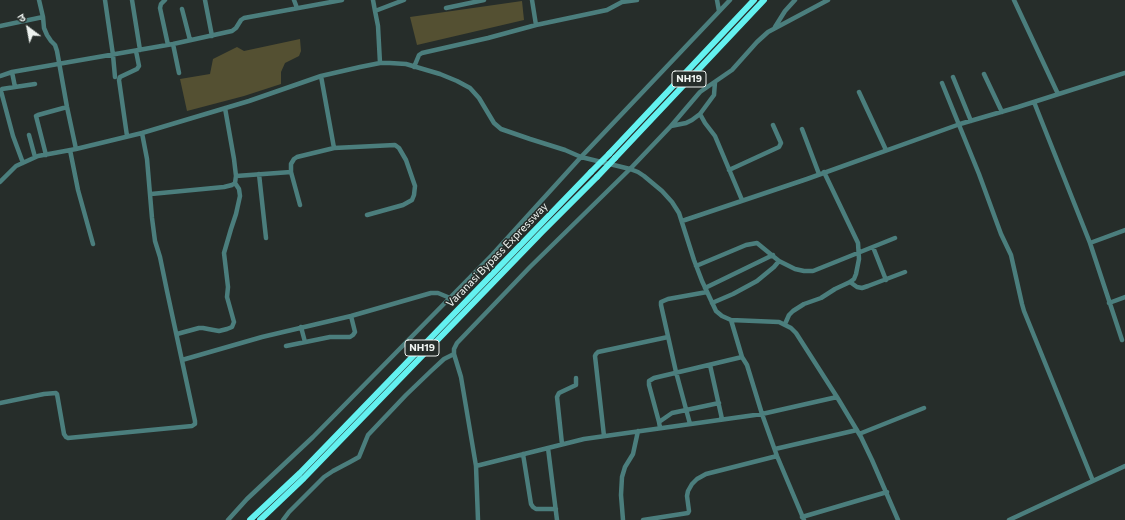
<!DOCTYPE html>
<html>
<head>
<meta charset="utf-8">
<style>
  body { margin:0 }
  #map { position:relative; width:1125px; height:520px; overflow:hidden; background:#262d2a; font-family:Commissioner,"Noto Sans Devanagari",sans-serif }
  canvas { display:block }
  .north { position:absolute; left:8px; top:8px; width:40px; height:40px; -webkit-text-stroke:3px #262d2a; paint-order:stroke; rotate:328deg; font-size:11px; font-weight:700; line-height:16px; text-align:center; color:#eef3f0 }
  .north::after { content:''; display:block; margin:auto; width:14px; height:18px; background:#eef3f0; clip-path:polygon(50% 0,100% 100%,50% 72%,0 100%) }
</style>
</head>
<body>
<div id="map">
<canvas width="1125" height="520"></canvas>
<div class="north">उ</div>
</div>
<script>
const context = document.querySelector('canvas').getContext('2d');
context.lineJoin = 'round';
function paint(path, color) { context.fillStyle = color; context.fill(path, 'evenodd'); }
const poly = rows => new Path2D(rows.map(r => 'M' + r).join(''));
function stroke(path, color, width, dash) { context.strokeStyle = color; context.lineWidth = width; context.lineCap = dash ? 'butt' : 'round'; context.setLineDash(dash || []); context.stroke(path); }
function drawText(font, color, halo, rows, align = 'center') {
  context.font = font + ' Commissioner,sans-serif'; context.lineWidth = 3; context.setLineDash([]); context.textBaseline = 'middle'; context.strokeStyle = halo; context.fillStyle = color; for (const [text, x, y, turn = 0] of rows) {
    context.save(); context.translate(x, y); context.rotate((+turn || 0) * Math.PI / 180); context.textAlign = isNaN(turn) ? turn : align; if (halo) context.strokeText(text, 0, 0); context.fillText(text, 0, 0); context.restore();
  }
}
paint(poly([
  [522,1,524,20,417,45,410,17],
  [300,39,301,51,299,56,285,63,281,72,281,84,244,96,187,111,180,79,210,74,213,59,237,47,244,51]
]), '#545032');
stroke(poly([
  [105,0,113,55,115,77],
  [132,0,140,50],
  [165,0,161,4,160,8,168,45],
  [205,0,212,36],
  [294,0,297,8],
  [373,0,375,11],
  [532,0,536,25],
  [717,0,719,11],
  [828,0,768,32,757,42,732,70,700,92,671,126,630,169,530,267,457,343,454,349,454,354,461,377,476,466,584,439,762,414,837,397],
  [1014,0,1058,94],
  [446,8,484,0],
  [182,9,190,40],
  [43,17,44,28,47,35,51,41,55,45,57,51,67,107,76,149],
  [0,26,43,17,39,0],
  [775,27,785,11,795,0],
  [173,44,179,73],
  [380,63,378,26,375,11,404,0],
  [414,67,419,55,422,53,488,38,536,25,607,10,622,2,637,0],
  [12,72,173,44,232,31,236,28,241,20,244,18,342,0],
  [984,74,1002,112],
  [0,76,12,72,15,87,2,89,1,91,13,136,23,163],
  [321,76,334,148],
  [953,77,971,121],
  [942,83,979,174,1001,234,1011,255,1022,304,1024,311,1093,481],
  [15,87,35,84],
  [859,92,886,150],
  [1034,102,1090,243,1122,340],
  [700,114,705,123,715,136,742,200],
  [671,126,686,123,692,120,700,114,714,95,715,82],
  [802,129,819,174],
  [29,135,35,157],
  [127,136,119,80,120,77,137,69,139,66,136,51],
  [70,150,78,190,93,244],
  [46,155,36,116,38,115,67,107],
  [729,170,779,147,781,143,773,125],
  [259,174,266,238],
  [236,176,291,172],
  [0,182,16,166,38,156,76,149,142,133,249,101,321,76,360,67,380,63,390,63,406,64,440,74,457,81,470,88,479,98,494,123,501,129,530,139,565,150,581,157,630,169,638,172,644,176,662,191,672,202,679,213,694,260,702,281,716,311,722,316,731,320,779,322,791,328,796,333,837,397,861,437,872,460,898,520],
  [151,194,224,187,232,185,235,183,236,176,234,159,225,108],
  [300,205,291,172,291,164,294,159,297,157,334,148,395,145,399,148,406,160,415,186,414,195,412,200,403,205,367,215],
  [682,221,807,179,960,124,1018,107,1125,73],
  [1090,243,1125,230],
  [873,247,886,280],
  [696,266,746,245,757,243,779,261,795,269,804,271,813,271,895,238],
  [850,282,857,287,862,288,868,286,905,272],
  [705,288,773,255],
  [712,303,733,294,757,281,774,267,779,261],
  [1109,303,1125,297],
  [785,324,789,315,793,311,804,304,821,298,835,289,850,282,854,279,856,274,859,259,858,243,824,172],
  [301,327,305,342],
  [177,334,199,328,203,328,208,329,219,331,227,329,232,327,234,322,227,297,228,287,224,253,231,229,236,214,240,196,239,189,235,183],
  [286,346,330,337,350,337,353,335,355,332,351,316],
  [742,357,747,365,762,414,777,456,804,520],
  [182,360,262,337,351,316,431,293,438,293,450,298],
  [710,365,722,419],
  [0,403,44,394,56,393,57,394,64,434,66,437,68,438,192,426,195,424,195,421,167,291,160,257,155,241,152,218,147,159,142,133],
  [659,422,672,413,719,403],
  [690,424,676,372,661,305,661,302,668,299,707,292],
  [660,428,659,422,649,385,649,381,654,378,742,357,731,320],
  [859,434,924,408],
  [604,436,595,356,596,354,598,352,668,337],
  [562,444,557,397,559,393,576,385,576,378],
  [548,448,557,520],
  [775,449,857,430],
  [523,454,531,504,533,507,536,509,556,509],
  [476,466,478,520],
  [802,517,887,492],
  [228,520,247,499,313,437,492,255,581,157,730,0],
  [283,520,289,512,324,477,333,471,350,462,359,457,368,435,406,395,431,371,444,359,454,354],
  [623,520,621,495,622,477,625,467,633,454,638,431],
  [643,520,688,513,689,511,687,496,688,491,692,484,697,479,706,474,777,456],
  [1009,520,1125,466]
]), '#4b7e7d', 4.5);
stroke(poly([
  [609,154,754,0],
  [615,158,764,0],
  [250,520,300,473,591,172],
  [260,520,304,478,542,232,597,177]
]), '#63f1f0', 6);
stroke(poly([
  [591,172,609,154],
  [597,177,615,158]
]), '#63f1f0', 6);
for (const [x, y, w] of [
  [689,79,34],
  [422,348,34]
]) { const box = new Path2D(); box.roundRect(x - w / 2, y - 8, w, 16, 3); context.fillStyle = '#262d2a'; context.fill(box); stroke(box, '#eef3f0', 1); }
drawText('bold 10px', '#eef3f0', null, [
  ["NH19",689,79],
  ["NH19",422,348]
]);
drawText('11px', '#eef3f0', '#262d2a', [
  ["Varanasi Bypass Expressway",497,255,-46]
]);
</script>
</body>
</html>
